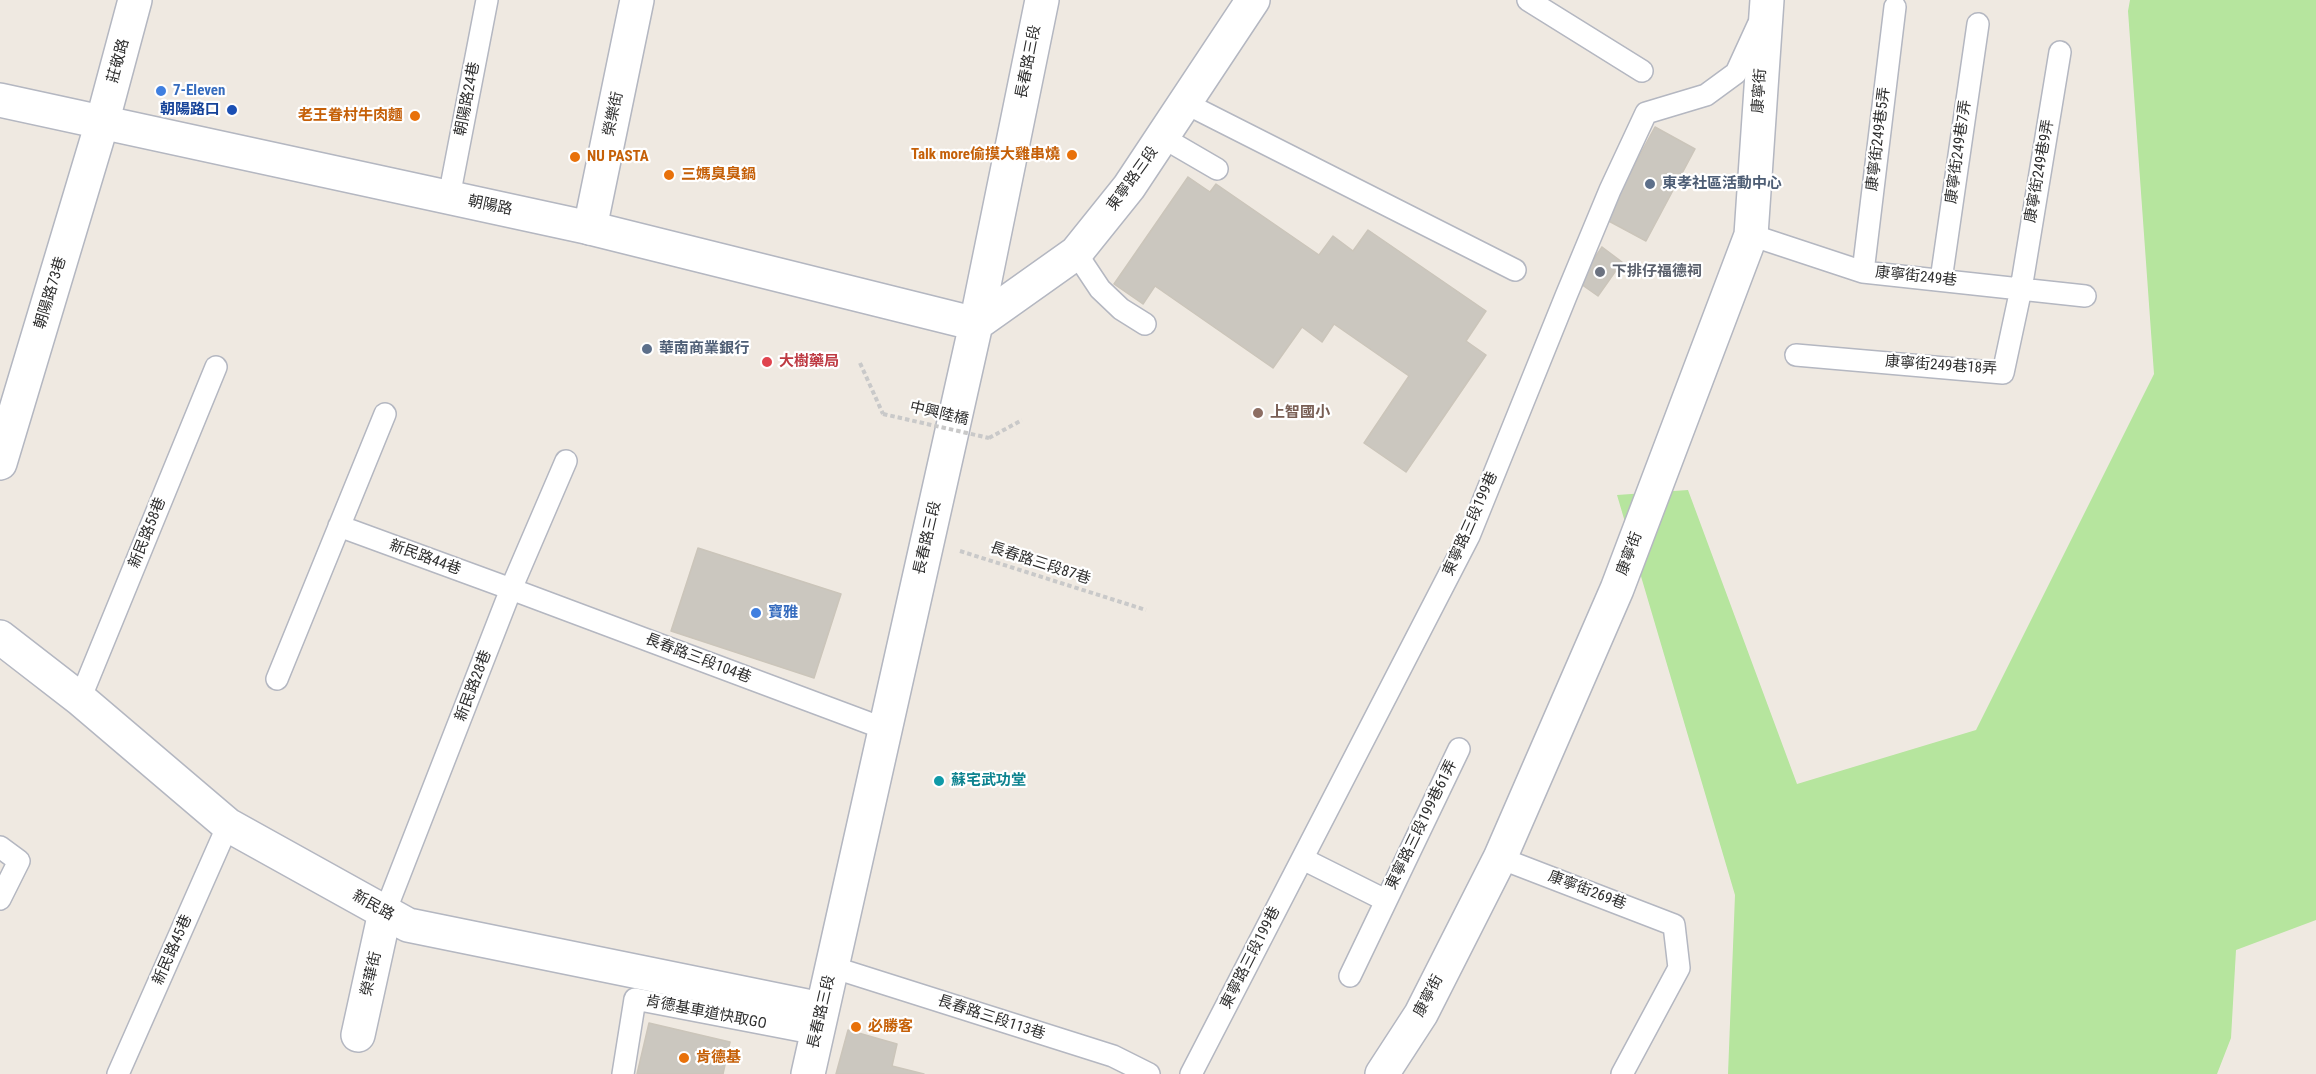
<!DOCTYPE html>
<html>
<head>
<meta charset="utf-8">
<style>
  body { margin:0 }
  canvas { display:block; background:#efe9e1 }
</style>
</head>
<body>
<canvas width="2316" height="1074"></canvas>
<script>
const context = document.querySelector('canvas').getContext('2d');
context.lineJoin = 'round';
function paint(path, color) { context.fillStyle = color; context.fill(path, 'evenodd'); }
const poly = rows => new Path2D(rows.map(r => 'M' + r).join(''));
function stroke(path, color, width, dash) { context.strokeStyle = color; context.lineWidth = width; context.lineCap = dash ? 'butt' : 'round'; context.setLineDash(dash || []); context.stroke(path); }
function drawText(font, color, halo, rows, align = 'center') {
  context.font = font + ' "Roboto Condensed","Noto Sans TC",sans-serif'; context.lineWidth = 4.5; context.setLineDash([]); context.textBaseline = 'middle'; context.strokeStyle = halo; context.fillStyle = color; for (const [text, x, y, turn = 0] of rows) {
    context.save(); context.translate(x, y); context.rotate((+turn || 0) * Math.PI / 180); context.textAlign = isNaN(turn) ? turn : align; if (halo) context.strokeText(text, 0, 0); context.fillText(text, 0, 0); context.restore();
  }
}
paint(poly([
  [2130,0,2316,0,2316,920,2236,950,2231,1038,2217,1074,1728,1074,1735,895,1617,495,1688,490,1797,784,1976,730,2154,374,2128,11]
]), '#b6e59e');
const building = poly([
  [1655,127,1695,149,1646,241,1605,219,1655,127],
  [1188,177,1210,192,1216,184,1319,255,1333,236,1353,251,1368,230,1486,311,1466,341,1486,355,1406,472,1364,443,1409,376,1334,324,1322,342,1302,327,1273,368,1155,286,1143,304,1114,284,1188,177],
  [1602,247,1622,262,1598,296,1578,282,1602,247],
  [698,548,841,594,814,678,671,631,698,548],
  [649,1023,730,1042,723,1074,637,1074,649,1023],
  [848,1030,897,1044,892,1066,924,1074,836,1074,848,1030]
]);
paint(building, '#cbc7bf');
stroke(building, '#cbc5ba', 1.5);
const service = poly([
  [1528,0,1642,71],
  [1185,103,1515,270],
  [1162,137,1217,169],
  [449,197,487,0],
  [1751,235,1863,272,2085,296],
  [1076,253,1100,289,1121,309,1145,324],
  [1863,272,1895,7],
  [1941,280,1978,24],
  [1796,355,2003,373,2021,289,2060,52],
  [339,526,511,589,885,729],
  [277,679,385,414],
  [80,699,216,367],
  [0,847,19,861,0,899],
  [1500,858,1674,925,1679,968,1622,1074],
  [1303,859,1385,900],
  [385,912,511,589,566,461],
  [832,967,1113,1056,1149,1074],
  [1350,976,1459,749],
  [118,1074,228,825],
  [623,1074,635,999,817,1034],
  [1191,1074,1469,536,1566,296,1610,190,1646,113,1706,95,1736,73,1758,25]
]);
const minor = poly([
  [590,228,637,0],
  [976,324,1042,0],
  [0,463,102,123,135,0],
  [0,637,80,699,228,825,408,925,821,1009],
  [358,1035,385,912],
  [1382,1074,1421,1014,1500,858,1617,589,1751,235,1767,0]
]);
const secondary = poly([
  [0,100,590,228,976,324],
  [976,324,1076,253,1129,187,1253,0],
  [808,1074,976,324]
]);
stroke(service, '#b4b7c1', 24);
stroke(minor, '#b4b7c1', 36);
stroke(secondary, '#b4b7c1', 36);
stroke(poly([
  [860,363,883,414],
  [989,438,1022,420],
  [960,551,1146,610]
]), '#c9c9c9', 4, [4.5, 3]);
stroke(service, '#fff', 21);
stroke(minor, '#fff', 33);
stroke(secondary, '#fff', 33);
stroke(poly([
  [883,414,989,438]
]), '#c9c9c9', 4, [4.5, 3]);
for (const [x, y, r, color] of [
  [161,91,6,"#3f7fe0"],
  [232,110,6,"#1a4fb4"],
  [415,116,6,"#e8710a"],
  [1072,155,6,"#e8710a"],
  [575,157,6,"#e8710a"],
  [669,175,6,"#e8710a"],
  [1650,184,6,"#5c6f8a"],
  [1600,272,6,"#6b7280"],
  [647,349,6,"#5c6f8a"],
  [767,362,6,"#e0444e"],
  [1258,413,6,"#8d6e63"],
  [756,613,6,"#3f7fe0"],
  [939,781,6,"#0f9aa8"],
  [856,1027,6,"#e8710a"],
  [684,1058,6,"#e8710a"]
]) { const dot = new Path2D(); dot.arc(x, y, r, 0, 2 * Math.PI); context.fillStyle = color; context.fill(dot); stroke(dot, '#fff', 2); }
drawText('15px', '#2e2e2e', '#fff', [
  ["莊敬路",119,61,-75],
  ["長春路三段",1029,62,-79],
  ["康寧街",1760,91,-86],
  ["朝陽路24巷",468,99,-79],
  ["榮樂街",614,114,-78],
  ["康寧街249巷5弄",1879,139,-83],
  ["康寧街249巷7弄",1959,152,-82],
  ["康寧街249巷9弄",2040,171,-80],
  ["東寧路三段",1133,179,-54],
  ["朝陽路",490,206,12],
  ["康寧街249巷",1916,277,6],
  ["朝陽路73巷",51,293,-73],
  ["康寧街249巷18弄",1941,366,4],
  ["中興陸橋",939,414,13],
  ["東寧路三段199巷",1471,524,-66],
  ["新民路58巷",148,533,-68],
  ["長春路三段",928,538,-77],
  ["康寧街",1630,554,-69],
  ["新民路44巷",425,558,20],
  ["長春路三段87巷",1040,564,18],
  ["長春路三段104巷",698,659,21],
  ["新民路28巷",474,686,-69],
  ["東寧路三段199巷61弄",1422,825,-64],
  ["康寧街269巷",1587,891,21],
  ["新民路",373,906,29],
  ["新民路45巷",173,950,-66],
  ["東寧路三段199巷",1251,958,-63],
  ["榮華街",372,974,-77],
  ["康寧街",1429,996,-62],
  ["長春路三段",822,1012,-77],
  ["肯德基車道快取GO",706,1013,11],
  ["長春路三段113巷",991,1018,18]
]);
drawText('bold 15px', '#366cbe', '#fff', [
  ["7-Eleven",173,91],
  ["寶雅",768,613]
], 'left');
drawText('bold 15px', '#164399', '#fff', [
  ["朝陽路口",220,110]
], 'right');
drawText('bold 15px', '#c56008', '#fff', [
  ["老王眷村牛肉麵",403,116,"right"],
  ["Talk more偷摸大雞串燒",1060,155,"right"],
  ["NU PASTA",587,157],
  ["三媽臭臭鍋",681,175],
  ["必勝客",868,1027],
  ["肯德基",696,1058]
], 'left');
drawText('bold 15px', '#4e5e75', '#fff', [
  ["東孝社區活動中心",1662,184],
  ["華南商業銀行",659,349]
], 'left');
drawText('bold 15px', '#5b616d', '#fff', [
  ["下排仔福德祠",1612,272]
], 'left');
drawText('bold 15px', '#be3a42', '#fff', [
  ["大樹藥局",779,362]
], 'left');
drawText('bold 15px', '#785e54', '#fff', [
  ["上智國小",1270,413]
], 'left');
drawText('bold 15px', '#0d838f', '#fff', [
  ["蘇宅武功堂",951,781]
], 'left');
</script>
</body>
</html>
